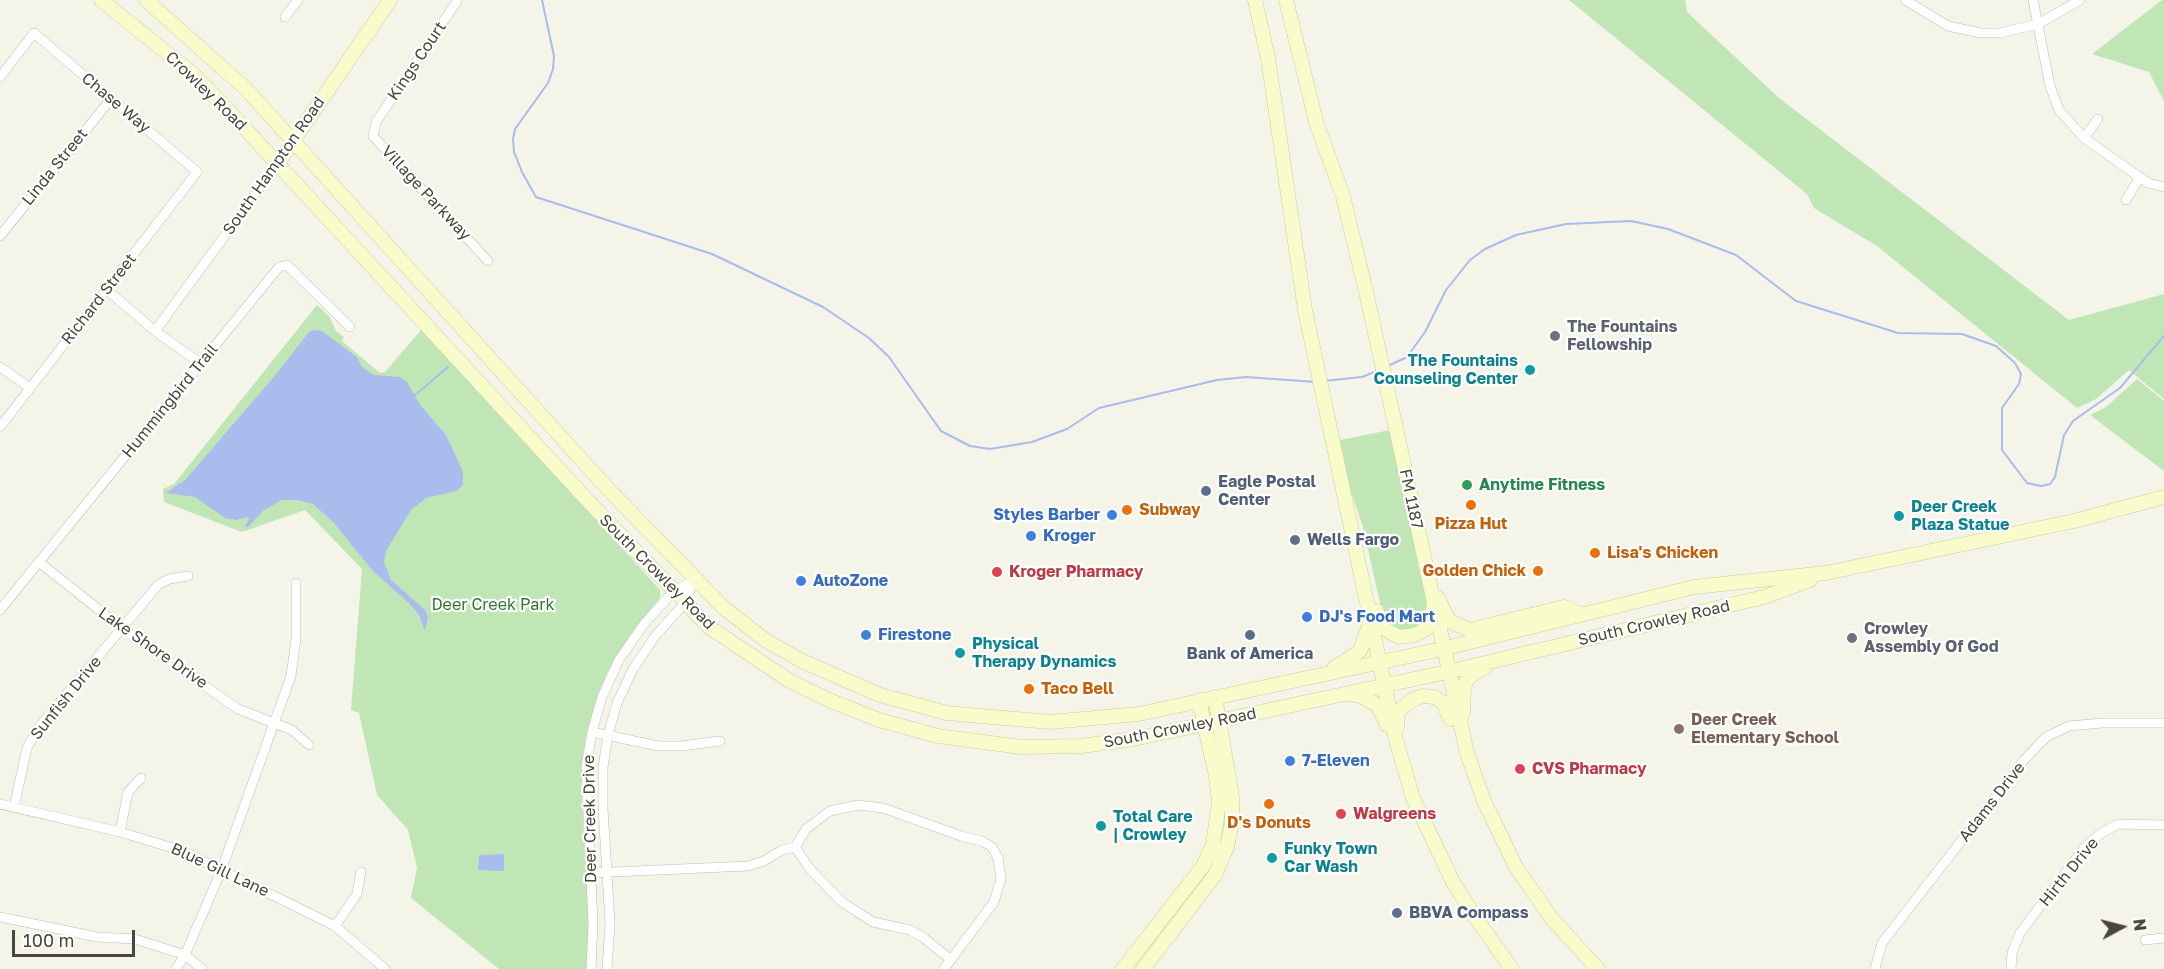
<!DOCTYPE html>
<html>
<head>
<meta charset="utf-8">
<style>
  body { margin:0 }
  #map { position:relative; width:2164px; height:969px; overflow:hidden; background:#f4f4e9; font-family:"Golos Text",sans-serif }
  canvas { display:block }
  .north { position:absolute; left:2092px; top:897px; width:60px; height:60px; -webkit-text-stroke:4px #fff; paint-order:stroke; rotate:83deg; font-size:16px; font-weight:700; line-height:24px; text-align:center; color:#474638 }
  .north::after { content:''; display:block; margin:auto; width:21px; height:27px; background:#474638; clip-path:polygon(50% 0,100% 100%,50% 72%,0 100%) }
  .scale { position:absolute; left:12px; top:930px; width:123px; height:27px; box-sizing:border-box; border:3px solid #474638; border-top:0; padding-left:8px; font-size:18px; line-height:21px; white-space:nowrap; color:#474638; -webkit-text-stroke:4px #fff; paint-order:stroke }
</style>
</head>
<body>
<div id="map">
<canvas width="2164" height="969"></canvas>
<div class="north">N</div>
<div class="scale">100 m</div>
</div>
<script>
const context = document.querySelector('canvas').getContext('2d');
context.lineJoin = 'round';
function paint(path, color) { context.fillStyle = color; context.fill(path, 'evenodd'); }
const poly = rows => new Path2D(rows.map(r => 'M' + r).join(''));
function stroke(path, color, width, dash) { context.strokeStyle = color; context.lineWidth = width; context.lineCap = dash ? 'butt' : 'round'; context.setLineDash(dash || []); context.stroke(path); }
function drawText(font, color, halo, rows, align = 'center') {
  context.font = font + ' "Golos Text",sans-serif'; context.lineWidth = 4.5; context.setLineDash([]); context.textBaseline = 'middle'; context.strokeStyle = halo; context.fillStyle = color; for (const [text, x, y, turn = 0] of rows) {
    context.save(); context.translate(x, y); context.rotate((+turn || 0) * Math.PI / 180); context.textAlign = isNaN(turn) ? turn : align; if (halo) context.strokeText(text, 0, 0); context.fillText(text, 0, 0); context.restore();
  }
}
paint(poly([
  [1569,0,1685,0,1687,12,1779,98,2069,320,2164,294,2164,399,2129,370,2096,399,2077,408,1877,246,1814,208,1807,194],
  [2162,0,2164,0,2164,101,2149,72,2092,54],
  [317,305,329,316,336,331,344,337,342,341,380,373,385,372,422,329,660,590,660,598,632,632,607,673,586,736,581,787,589,925,587,969,499,969,411,898,417,867,408,830,377,795,359,713,351,710,362,569,305,510,242,532,164,502,163,489,174,484],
  [2137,379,2164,401,2164,471,2090,415,2106,407],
  [1390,430,1429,614,1423,626,1402,633,1387,626,1382,612,1363,527,1351,492,1340,440]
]), '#c0e6b5');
paint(poly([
  [315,330,322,331,357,357,362,367,374,375,400,377,407,382,421,406,446,435,463,472,463,485,456,491,426,498,411,510,386,551,384,562,391,580,425,610,428,617,425,631,419,615,410,604,373,571,334,523,313,504,297,500,282,500,264,510,248,527,245,527,249,519,247,517,236,520,225,518,195,497,166,493,186,479,273,378,309,332],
  [504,854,504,871,478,870,479,855]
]), '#a9bced');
stroke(poly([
  [542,0,554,56,553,69,548,83,515,129,513,139,514,152,522,172,536,197,712,254,823,307,869,338,889,357,941,431,970,446,990,449,1032,442,1067,429,1099,408,1217,380,1246,377,1316,382],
  [1388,366,1407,357,1425,332,1446,290,1470,260,1485,249,1516,235,1566,224,1631,221,1668,229,1736,255,1796,301,1898,333,1962,334,1996,346,2015,363,2021,374,2019,384,2002,408,2002,450,2027,483,2041,486,2050,484,2055,477,2064,435,2073,421,2120,388,2164,336],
  [1324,381,1362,377,1377,371],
  [414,396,448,367]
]), '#a9bced', 2);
const street = poly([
  [1905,0,1948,26,1981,33,2000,33,2038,24,2080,0],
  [2033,0,2050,86,2059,110,2084,138,2148,183,2164,187],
  [457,1,376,122,373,136,488,261],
  [285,17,298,0],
  [0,77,34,33,197,172,0,427],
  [2084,138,2098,119],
  [2126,200,2140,177],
  [0,236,111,99],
  [106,289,155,331,200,363],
  [155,331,278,163],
  [0,367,30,388],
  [39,562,123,629,238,709,292,730,309,745],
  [0,610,279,267,287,265,350,327],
  [592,732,658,746,681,746,720,741],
  [0,804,120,832,183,851,335,926,385,969],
  [14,807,27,748,39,727,158,585,169,579,188,576],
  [120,832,128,792,141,778],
  [795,847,810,869,842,902,873,922,910,930,924,938,951,960],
  [590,873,748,866,764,861,782,850,795,847,807,828,830,811,858,805,883,808,961,836,982,841,992,847,998,858,1001,879,994,902,944,969],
  [0,917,97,937,135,939,185,955,202,969],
  [335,926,357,894,361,872],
  [2145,940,2164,938],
  [176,969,185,955,221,871,291,676,296,639,296,583],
  [591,969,593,924,586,766,592,732,602,697,619,660,644,624,673,592,694,580],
  [607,969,610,924,603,808,603,767,608,735,617,703,633,669,656,635,684,604,694,580],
  [1875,969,1882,943,2024,760,2046,737,2069,726,2102,723,2164,723],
  [2011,969,2012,953,2020,933,2084,848,2100,834,2118,824,2164,825]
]);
const secondary = poly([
  [101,0,192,73,228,110,589,502,709,627,788,680,831,701,879,720,938,736,1021,747,1081,746,1134,739,1447,672,1764,597,1810,580],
  [146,0,246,89,608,489,724,608,765,640,802,661,880,695,947,713,1050,722,1139,714,1442,649,1694,587,1826,573,2074,521,2164,497],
  [1255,0,1268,58,1305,310,1396,740,1413,798,1453,882,1475,917,1512,969],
  [1286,0,1317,125,1343,196,1367,296,1467,753,1484,801,1516,867,1552,919,1598,969],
  [278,163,390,0],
  [1438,598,1449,621,1470,630,1564,607,1580,614],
  [1377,611,1383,628,1399,637,1414,635,1426,629,1432,619,1433,608],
  [1334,668,1360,651,1370,623],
  [1349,694,1361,696,1378,706,1387,725],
  [1463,713,1464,686,1469,677,1485,667],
  [1397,727,1397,714,1402,708,1412,700,1423,696,1434,697,1443,702,1450,719],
  [1123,969,1203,866,1213,845,1219,802,1216,776,1199,700],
  [1143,969,1215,875,1227,847,1232,822,1232,797,1215,697]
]);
stroke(street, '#bfbeac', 10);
stroke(secondary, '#cbce99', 15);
stroke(street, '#fff', 9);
stroke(secondary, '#f8fccb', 14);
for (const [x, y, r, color] of [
  [1555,336,6,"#6b7280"],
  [1530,370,6,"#0f9aa8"],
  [1467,485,6,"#2e9e5b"],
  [1206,491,6,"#5c6f8a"],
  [1471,505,6,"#e8710a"],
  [1127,510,6,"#e8710a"],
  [1112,515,6,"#3f7fe0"],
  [1899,516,6,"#0f9aa8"],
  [1031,536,6,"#3f7fe0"],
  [1295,540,6,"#5c6f8a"],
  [1595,553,6,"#e8710a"],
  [1538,571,6,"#e8710a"],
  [997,572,6,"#e0444e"],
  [801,581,6,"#3f7fe0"],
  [1307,617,6,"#3f7fe0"],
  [866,635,6,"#3f7fe0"],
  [1250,635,6,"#5c6f8a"],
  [1852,638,6,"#6b7280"],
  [960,653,6,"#0f9aa8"],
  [1029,689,6,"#e8710a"],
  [1679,729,6,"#8d6e63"],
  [1290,761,6,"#3f7fe0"],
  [1520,769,6,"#e0444e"],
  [1269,804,6,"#e8710a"],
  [1341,814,6,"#e0444e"],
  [1101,826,6,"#0f9aa8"],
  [1272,858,6,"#0f9aa8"],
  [1397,913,6,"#5c6f8a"]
]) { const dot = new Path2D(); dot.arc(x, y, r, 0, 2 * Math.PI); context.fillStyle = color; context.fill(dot); stroke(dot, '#fff', 2); }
drawText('16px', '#474638', '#fff', [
  ["Kings Court",417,61,-56],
  ["Crowley Road",206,91,44],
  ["Chase Way",116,103,40],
  ["South Hampton Road",274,166,-55],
  ["Linda Street",55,167,-51],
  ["Village Parkway",426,193,47],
  ["Richard Street",99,299,-52],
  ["Hummingbird Trail",170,401,-51],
  ["FM 1187",1411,499,78],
  ["South Crowley Road",657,572,45],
  ["South Crowley Road",1654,623,-13],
  ["Lake Shore Drive",153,648,35],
  ["Sunfish Drive",66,698,-51],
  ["South Crowley Road",1180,728,-11],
  ["Adams Drive",1992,802,-52],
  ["Deer Creek Drive",590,819,-91],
  ["Blue Gill Lane",220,870,25],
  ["Hirth Drive",2069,872,-51]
]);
drawText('bold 16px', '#5b616d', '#fff', [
  ["The Fountains",1567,327],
  ["Fellowship",1567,345],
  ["Crowley",1864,629],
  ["Assembly Of God",1864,647]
], 'left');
drawText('bold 16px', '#0d838f', '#fff', [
  ["The Fountains",1518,361,"right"],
  ["Counseling Center",1518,379,"right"],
  ["Deer Creek",1911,507],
  ["Plaza Statue",1911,525],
  ["Physical",972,644],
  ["Therapy Dynamics",972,662],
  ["Total Care",1113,817],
  ["| Crowley",1113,835],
  ["Funky Town",1284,849],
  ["Car Wash",1284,867]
], 'left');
drawText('bold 16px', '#4e5e75', '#fff', [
  ["Eagle Postal",1218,482],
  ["Center",1218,500],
  ["Wells Fargo",1307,540],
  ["Bank of America",1250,654,"center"],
  ["BBVA Compass",1409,913]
], 'left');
drawText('bold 16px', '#27864d', '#fff', [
  ["Anytime Fitness",1479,485]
], 'left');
drawText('bold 16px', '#c56008', '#fff', [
  ["Subway",1139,510],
  ["Pizza Hut",1471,524,"center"],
  ["Lisa's Chicken",1607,553],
  ["Golden Chick",1526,571,"right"],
  ["Taco Bell",1041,689],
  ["D's Donuts",1269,823,"center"]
], 'left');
drawText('bold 16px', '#366cbe', '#fff', [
  ["Styles Barber",1100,515,"right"],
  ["Kroger",1043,536],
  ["AutoZone",813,581],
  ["DJ's Food Mart",1319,617],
  ["Firestone",878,635],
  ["7-Eleven",1302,761]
], 'left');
drawText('bold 16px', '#be3a42', '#fff', [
  ["Kroger Pharmacy",1009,572],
  ["CVS Pharmacy",1532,769],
  ["Walgreens",1353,814]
], 'left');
drawText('16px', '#32762e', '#fff', [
  ["Deer Creek Park",493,605]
]);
drawText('bold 16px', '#785e54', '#fff', [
  ["Deer Creek",1691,720],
  ["Elementary School",1691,738]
], 'left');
</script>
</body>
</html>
